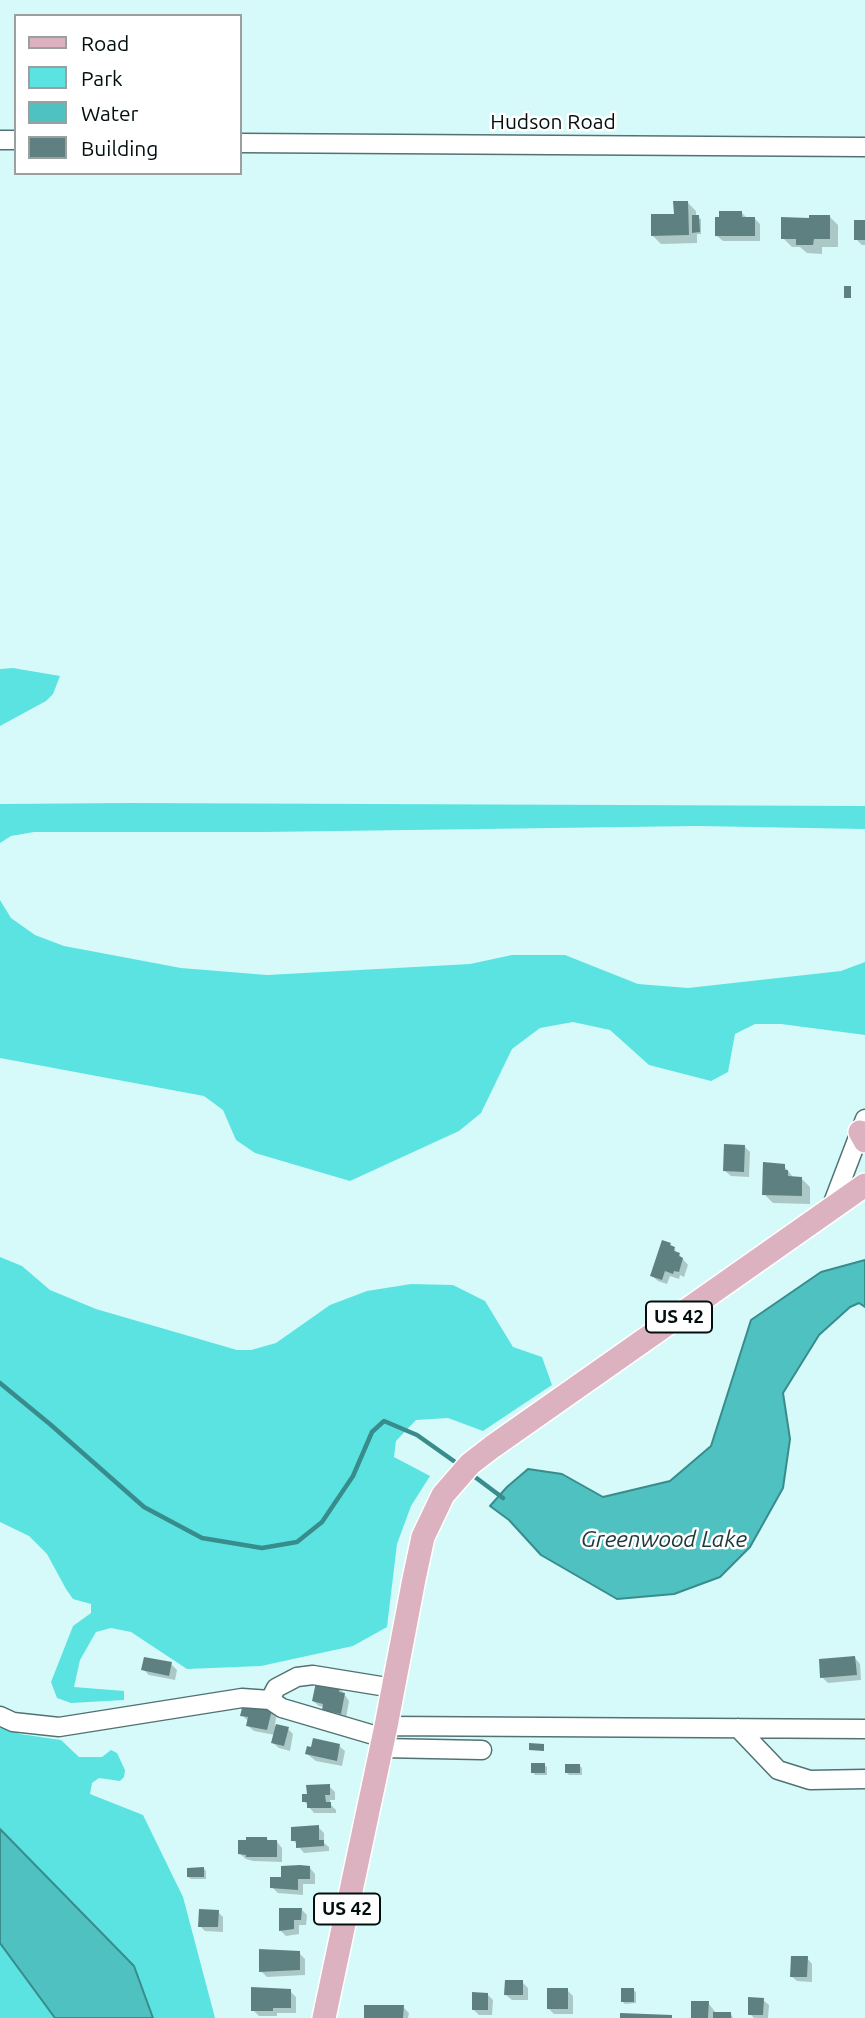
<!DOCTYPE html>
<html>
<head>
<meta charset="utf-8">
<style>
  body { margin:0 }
  #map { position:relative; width:865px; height:2018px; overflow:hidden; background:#d6faf9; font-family:Ubuntu,sans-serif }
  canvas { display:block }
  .legend { position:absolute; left:14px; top:14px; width:228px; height:161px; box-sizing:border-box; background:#fff; border:2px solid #9a9f9f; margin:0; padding:9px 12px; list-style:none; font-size:21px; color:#030f0f }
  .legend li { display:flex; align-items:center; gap:14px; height:35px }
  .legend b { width:35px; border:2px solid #9a9f9f }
</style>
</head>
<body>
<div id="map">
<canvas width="865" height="2018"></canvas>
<ul class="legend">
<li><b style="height:9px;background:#dcb2c1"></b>Road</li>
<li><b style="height:19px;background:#5be3e2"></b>Park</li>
<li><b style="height:19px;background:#4fc1c1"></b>Water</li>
<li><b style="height:19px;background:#5f8080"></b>Building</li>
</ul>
</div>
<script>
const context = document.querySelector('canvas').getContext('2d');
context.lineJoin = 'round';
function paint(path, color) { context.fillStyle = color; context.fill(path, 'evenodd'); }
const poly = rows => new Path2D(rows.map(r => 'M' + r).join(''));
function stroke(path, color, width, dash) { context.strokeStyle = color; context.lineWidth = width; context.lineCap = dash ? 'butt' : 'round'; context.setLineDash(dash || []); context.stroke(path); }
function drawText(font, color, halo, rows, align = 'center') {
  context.font = font + ' Ubuntu,sans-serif'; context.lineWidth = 5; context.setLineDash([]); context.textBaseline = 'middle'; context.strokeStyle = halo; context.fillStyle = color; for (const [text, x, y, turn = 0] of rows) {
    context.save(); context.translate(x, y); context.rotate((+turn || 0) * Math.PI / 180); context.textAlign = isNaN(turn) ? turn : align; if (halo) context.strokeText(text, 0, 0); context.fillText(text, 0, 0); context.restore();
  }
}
paint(poly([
  [13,668,60,676,53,694,46,701,0,726,0,669],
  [129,803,865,806,865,829,697,826,265,832,34,832,11,836,0,843,0,804],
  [0,900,11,918,35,935,64,946,181,968,267,975,470,964,512,955,565,955,638,984,688,988,841,971,865,962,865,1035,781,1024,755,1024,735,1034,728,1072,711,1081,649,1065,610,1030,573,1022,540,1028,512,1049,481,1113,459,1131,350,1181,255,1153,236,1140,223,1110,204,1096,0,1058],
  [0,1257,22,1266,50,1290,96,1309,237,1350,251,1350,276,1343,330,1305,367,1291,411,1284,453,1285,485,1301,513,1347,542,1357,552,1385,483,1431,448,1418,416,1420,396,1441,394,1457,430,1476,411,1506,397,1544,387,1627,353,1646,261,1666,187,1669,131,1632,111,1628,96,1632,80,1660,74,1687,124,1691,124,1700,71,1703,57,1698,51,1682,73,1626,91,1613,91,1604,73,1599,66,1589,47,1554,29,1536,0,1522],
  [0,1726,20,1734,61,1740,79,1757,102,1757,111,1750,117,1753,125,1770,124,1777,120,1781,99,1778,92,1783,90,1794,143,1815,183,1897,215,2018,153,2018,134,1966,0,1829],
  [0,1943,55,2018,0,2018]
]), '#5be3e2');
const water = poly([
  [865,1260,865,1307,859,1303,850,1307,819,1335,783,1393,790,1439,783,1488,750,1547,720,1577,674,1594,617,1599,541,1555,509,1520,490,1506,507,1487,528,1469,562,1474,603,1497,670,1481,711,1446,751,1320,821,1272,865,1260],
  [0,1829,134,1966,153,2018,55,2018,0,1943,0,1829]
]);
paint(water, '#4fc1c1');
stroke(water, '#388c8c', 2);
paint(poly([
  [687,202,696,211,696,217,701,219,701,234,697,234,697,243,661,244,652,235],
  [742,213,748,219,755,219,760,224,760,241,723,241,717,236],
  [829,216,838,225,838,247,822,247,822,254,807,253,800,247,792,247,783,238,811,219],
  [865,222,865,245,862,245,856,239],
  [744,1146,750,1152,749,1177,731,1176,725,1171],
  [784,1166,793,1177,801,1178,810,1187,810,1204,773,1203,764,1194],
  [670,1244,688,1265,684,1277,680,1275,679,1279,670,1276,667,1284,658,1281,652,1276],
  [855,1658,860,1664,861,1680,828,1683,822,1677],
  [171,1664,177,1670,175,1680,149,1675,143,1669],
  [340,1688,349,1701,346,1718,329,1715,324,1707,319,1706,313,1701],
  [271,1712,276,1717,275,1726,288,1729,293,1734,290,1751,279,1748,273,1743,275,1735,254,1731,248,1726,249,1722,242,1715],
  [339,1746,345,1751,342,1766,316,1761,307,1754],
  [544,1765,547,1767,547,1775,535,1775,533,1772],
  [580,1766,582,1768,582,1775,569,1775,567,1773],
  [329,1786,335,1792,335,1800,330,1800,330,1804,336,1810,336,1813,314,1813,304,1801],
  [318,1827,324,1833,324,1843,329,1847,329,1851,304,1853,293,1840],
  [267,1839,270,1842,277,1842,282,1848,282,1862,253,1861,246,1859,240,1854],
  [310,1868,315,1874,315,1884,303,1884,303,1895,278,1893,272,1887,283,1879],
  [204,1869,206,1871,206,1879,191,1879,188,1877],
  [301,1909,307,1915,306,1925,299,1925,299,1934,286,1936,280,1930],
  [218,1912,223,1917,223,1932,205,1931,200,1926],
  [299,1953,305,1959,305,1975,267,1977,261,1971],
  [807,1958,812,1964,812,1982,797,1981,791,1976],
  [522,1982,528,1988,528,2000,512,2000,506,1995],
  [567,1990,573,1996,573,2014,554,2014,549,2009],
  [633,1990,636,1992,636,2003,625,2004,622,2001],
  [290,1991,296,1997,296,2013,277,2013,277,2016,259,2016,253,2010],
  [487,1994,493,2000,492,2015,479,2015,473,2009],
  [763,2000,769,2005,768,2018,754,2018,750,2014],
  [708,2003,717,2014,731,2014,733,2018,692,2018],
  [403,2007,409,2013,408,2018,366,2018]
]), '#0003');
stroke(poly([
  [0,1383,51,1425,144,1507,202,1538,262,1548,297,1542,322,1522,353,1476,372,1432,384,1421,417,1435,458,1464],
  [471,1474,503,1498]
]), '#388c8c', 4.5);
paint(poly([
  [673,201,688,201,689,235,651,236,651,214,674,214],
  [719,211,742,211,742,217,755,217,755,236,715,236,715,217,719,217],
  [692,215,699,215,700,232,692,233],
  [809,215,830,215,830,239,814,239,813,245,796,245,796,239,781,239,781,217,809,218],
  [854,220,865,220,865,240,854,240],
  [844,286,851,286,851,298,844,298],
  [724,1144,745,1145,744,1172,723,1171],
  [763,1162,785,1164,785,1170,788,1170,788,1176,802,1177,802,1196,762,1195],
  [662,1240,671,1243,670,1245,675,1247,674,1251,680,1253,679,1256,683,1258,679,1272,674,1271,673,1274,665,1271,662,1280,650,1276],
  [855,1656,857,1675,820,1678,819,1659],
  [144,1657,172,1662,169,1676,141,1670],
  [316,1682,340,1687,339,1692,345,1693,341,1714,322,1710,323,1704,312,1701],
  [243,1704,272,1710,267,1730,246,1726,248,1717,240,1716],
  [276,1724,289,1727,284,1746,271,1743],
  [313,1738,340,1744,337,1761,305,1754,307,1746,311,1747],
  [529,1743,544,1744,544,1751,529,1750],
  [531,1763,545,1763,545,1773,531,1773],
  [565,1764,580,1764,580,1773,565,1773],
  [330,1784,330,1795,325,1795,326,1802,331,1802,331,1808,307,1808,307,1802,302,1802,302,1794,307,1794,306,1785],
  [319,1825,319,1840,324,1840,324,1846,296,1848,296,1841,291,1841,291,1827],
  [246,1837,267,1837,267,1840,277,1840,277,1857,246,1857,246,1855,238,1854,238,1840,246,1840],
  [300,1865,310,1866,310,1879,298,1879,298,1890,270,1888,270,1877,281,1877,281,1866],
  [204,1867,204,1877,187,1877,187,1868],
  [279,1908,302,1908,301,1920,294,1920,294,1929,279,1931],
  [199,1909,219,1910,218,1927,198,1927],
  [259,1949,300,1951,300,1970,259,1972],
  [791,1956,808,1956,807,1977,790,1977],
  [505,1980,523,1980,523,1995,504,1995],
  [251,1987,291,1989,291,2008,273,2008,273,2011,251,2011],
  [547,1988,568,1988,568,2009,547,2009],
  [621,1988,634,1988,634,2002,621,2002],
  [472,1992,488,1993,488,2010,472,2010],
  [748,1997,764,1998,763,2015,748,2015],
  [691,2001,709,2001,708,2018,691,2018],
  [364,2005,404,2005,403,2018,364,2018],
  [713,2012,731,2012,731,2018,713,2018],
  [620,2013,672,2015,672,2018,620,2018]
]), '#5f8080');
const minor = poly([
  [0,140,16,140],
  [240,143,865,147],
  [831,1208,865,1119],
  [0,1716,13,1722,59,1727,242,1698,270,1700],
  [386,1726,865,1729],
  [738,1728,778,1770,810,1780,865,1779],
  [384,1738,282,1708,270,1700,276,1688,297,1677,313,1675,393,1688],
  [382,1748,482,1750]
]);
const major = poly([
  [860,1132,865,1141],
  [324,2018,386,1726,414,1579,423,1537,443,1495,470,1464,492,1447,865,1185]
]);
stroke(minor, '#527272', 21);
stroke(major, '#fff', 26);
stroke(minor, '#fff', 18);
stroke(major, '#dcb2c1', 23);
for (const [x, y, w] of [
  [679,1317,66],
  [347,1909,66]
]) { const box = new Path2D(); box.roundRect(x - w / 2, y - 15.5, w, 31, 5); context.fillStyle = '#fff'; context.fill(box); stroke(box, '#030f0f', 2); }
drawText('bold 19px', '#030f0f', null, [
  ["US 42",679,1317],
  ["US 42",347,1909]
]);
drawText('21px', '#030f0f', '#fff', [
  ["Hudson Road",553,122]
]);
drawText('italic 23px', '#1f3938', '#fff', [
  ["Greenwood Lake",664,1539]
]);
</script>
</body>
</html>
